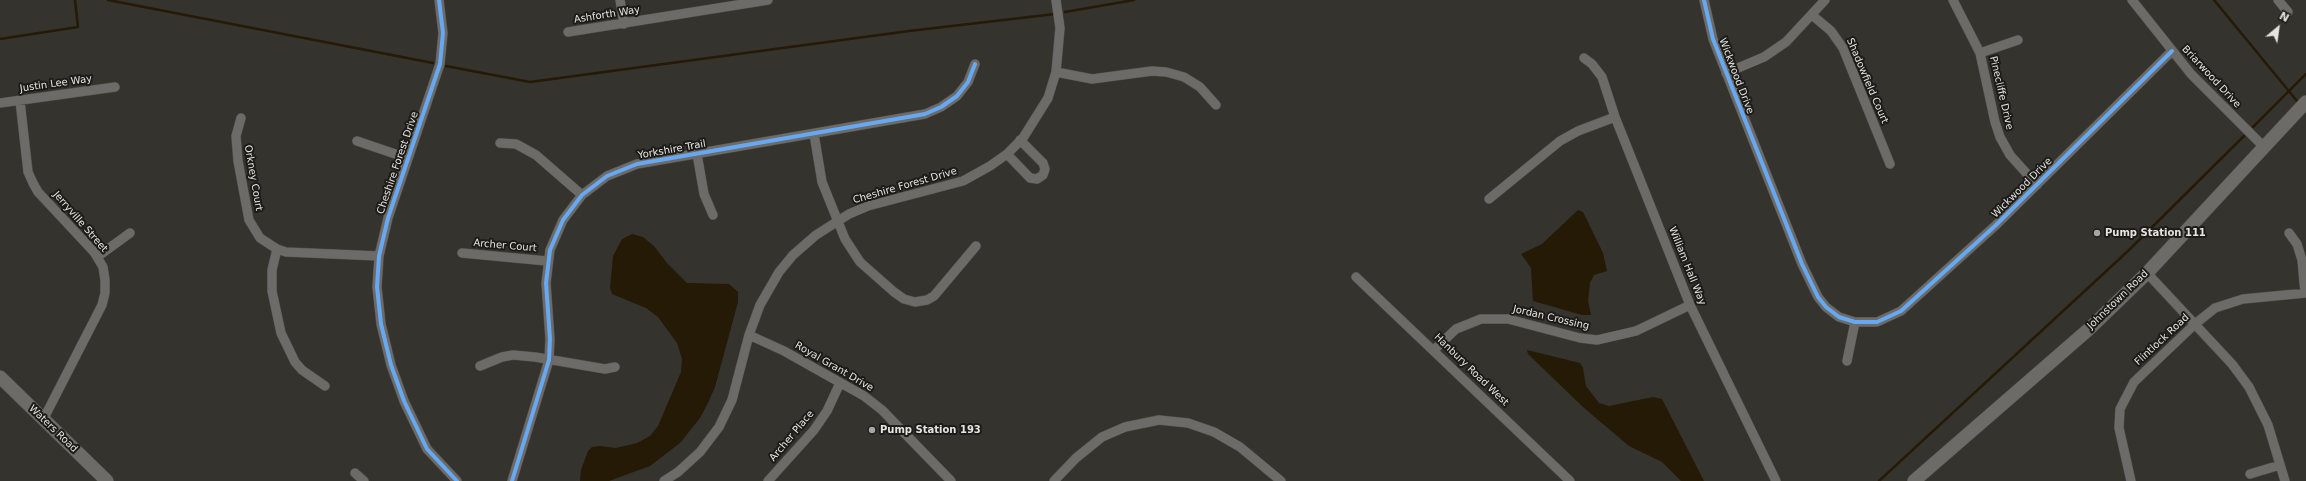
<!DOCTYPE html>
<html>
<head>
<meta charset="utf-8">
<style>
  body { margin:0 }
  #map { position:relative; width:2306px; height:481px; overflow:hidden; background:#35332e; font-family:"DejaVu Sans",sans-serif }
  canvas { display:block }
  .north { position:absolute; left:2258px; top:8px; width:40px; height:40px; -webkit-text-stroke:3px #1d1b18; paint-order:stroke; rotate:29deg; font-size:11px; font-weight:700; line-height:16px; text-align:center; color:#e6e4df }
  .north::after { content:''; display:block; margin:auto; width:14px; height:18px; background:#e6e4df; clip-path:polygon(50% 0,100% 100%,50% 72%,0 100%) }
</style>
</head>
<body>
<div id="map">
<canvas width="2306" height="481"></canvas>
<div class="north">N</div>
</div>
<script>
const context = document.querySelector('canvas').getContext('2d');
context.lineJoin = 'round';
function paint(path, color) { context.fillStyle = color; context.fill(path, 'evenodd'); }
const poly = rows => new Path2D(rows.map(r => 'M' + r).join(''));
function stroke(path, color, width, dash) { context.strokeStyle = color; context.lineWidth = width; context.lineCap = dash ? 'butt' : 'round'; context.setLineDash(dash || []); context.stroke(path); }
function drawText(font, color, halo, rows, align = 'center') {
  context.font = font + ' "DejaVu Sans",sans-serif'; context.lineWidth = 4; context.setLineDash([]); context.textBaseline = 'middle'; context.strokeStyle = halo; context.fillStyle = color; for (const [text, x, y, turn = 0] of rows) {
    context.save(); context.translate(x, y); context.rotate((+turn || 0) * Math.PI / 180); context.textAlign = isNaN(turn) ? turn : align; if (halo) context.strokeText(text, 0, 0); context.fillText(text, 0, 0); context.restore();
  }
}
paint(poly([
  [1578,210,1583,212,1586,218,1603,253,1607,271,1594,275,1590,283,1588,301,1591,315,1582,315,1533,301,1531,268,1521,254,1542,244],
  [632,234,643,237,654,246,667,263,687,283,729,284,738,292,738,302,715,387,708,403,700,418,680,443,650,466,609,481,580,481,581,470,588,451,592,447,600,446,616,448,637,443,650,436,658,426,681,372,682,359,677,343,658,317,646,308,612,294,610,288,613,256,622,239],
  [1527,350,1580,363,1583,368,1586,386,1599,403,1609,406,1653,397,1662,399,1704,481,1681,481,1662,462,1629,446,1583,407,1528,354]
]), '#251a05');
stroke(poly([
  [108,0,433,63],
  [2214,0,2297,101],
  [1065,12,1134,0],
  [0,39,78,27,75,0],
  [446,66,530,82,909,31,1055,14],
  [2253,127,2306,74],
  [1879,481,2128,251,2244,136]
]), '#251a05', 2.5);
const street = poly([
  [439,0,443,33,440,64,388,218,379,256,377,287,381,324,391,365,404,401,427,449,457,481],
  [620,0,624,24],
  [1704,0,1713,39,1802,264,1818,297,1826,307,1839,317,1855,322,1877,322,1901,311,1996,225,2172,51],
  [1953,0,1980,53,1995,122,2000,137,2010,155,2037,185],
  [2132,0,2191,74,2264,147],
  [2278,0,2288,12],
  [1812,15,1831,31,1843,48,1890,164],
  [568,32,768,0],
  [1980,53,2018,40],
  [1584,58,1592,64,1602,77,1615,117,1690,305,1776,481],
  [1056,72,1092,79,1152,71,1166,72,1184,77,1200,87,1216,105],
  [1726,73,1764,57,1786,42,1825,0],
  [20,101,28,172,33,183,38,192,94,252,103,267,105,280,105,293,102,305,43,420],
  [0,103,115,87],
  [241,118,236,136,238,161,249,220,260,238,277,249,286,252,379,256],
  [814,134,822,182,845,239,860,262,894,292,904,299,915,302,927,300,934,296,976,246],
  [357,141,407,158],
  [500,143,516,144,536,155,582,195],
  [697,154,704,194,713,215],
  [1007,154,1030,178,1037,179,1043,175,1045,169,1043,163,1020,140],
  [1489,199,1560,141,1578,131,1615,117],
  [2289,233,2297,244,2302,260,2305,293],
  [277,249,272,270,272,291,281,333,295,362,302,370,325,386],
  [462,253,547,261],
  [97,257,130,233],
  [2147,273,2232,364,2249,387,2268,425,2285,481],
  [1356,277,1570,481],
  [749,335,784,351,864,396,882,410,951,481],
  [1434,350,1456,329,1481,319,1508,319,1580,338,1597,340,1636,331,1690,305],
  [1847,361,1855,322],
  [480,366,502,357,513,355,535,357,605,369,615,367],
  [355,473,364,481],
  [2250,474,2280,465],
  [512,481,549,360,550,339,546,283,550,250,563,220,582,195,607,176,637,164,925,114,941,107,957,96,968,82,975,64],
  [664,481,678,472,700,452,719,427,732,400,749,335,760,305,779,272,793,255,816,235,849,214,868,206,963,181,990,166,1007,154,1023,138,1048,98,1056,72,1060,28,1056,0],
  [768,481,814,430,827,411,840,383],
  [1054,481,1076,458,1102,437,1125,427,1159,420,1188,423,1214,432,1240,447,1281,481],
  [2131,481,2119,428,2120,409,2134,382,2195,324,2215,308,2243,299,2306,293]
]);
const secondary = poly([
  [0,377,107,481],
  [1914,481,2089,329,2147,273,2306,102]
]);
stroke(street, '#514f4c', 10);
stroke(secondary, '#514f4c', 14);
stroke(street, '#6c6b68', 9);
stroke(secondary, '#6c6b68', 13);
stroke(poly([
  [439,0,443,33,440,64,388,218,379,256,377,287,381,324,391,365,404,401,427,449,457,481],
  [1704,0,1713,39,1802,264,1818,297,1826,307,1839,317,1855,322,1877,322,1901,311,1996,225,2172,51],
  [512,481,549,360,550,339,546,283,550,250,563,220,582,195,607,176,637,164,925,114,941,107,957,96,968,82,975,64]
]), '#66a8f1', 4);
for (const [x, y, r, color] of [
  [2097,233,4,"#a8a6a1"],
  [872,430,4,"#a8a6a1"]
]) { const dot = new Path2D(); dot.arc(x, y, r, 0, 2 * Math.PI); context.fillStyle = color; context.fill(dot); stroke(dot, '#1d1b18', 1.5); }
drawText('10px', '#e6e4df', '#1d1b18', [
  ["Ashforth Way",607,15,-9],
  ["Wickwood Drive",1736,76,69],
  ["Briarwood Drive",2211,77,47],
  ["Shadowfield Court",1867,81,67],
  ["Justin Lee Way",56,84,-8],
  ["Pinecliffe Drive",2001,93,77],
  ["Yorkshire Trail",672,150,-10],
  ["Cheshire Forest Drive",398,163,-71],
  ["Orkney Court",253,178,80],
  ["Cheshire Forest Drive",905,186,-16],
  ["Wickwood Drive",2022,188,-45],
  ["Jerryville Street",80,222,49],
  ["Archer Court",505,246,5],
  ["William Hall Way",1687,266,68],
  ["Johnstown Road",2118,300,-44],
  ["Jordan Crossing",1551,318,13],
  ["Flintlock Road",2162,340,-43],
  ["Royal Grant Drive",834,367,30],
  ["Hanbury Road West",1471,370,44],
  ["Waters Road",53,429,44],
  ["Archer Place",792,436,-50]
]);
drawText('bold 10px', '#e6e4df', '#1d1b18', [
  ["Pump Station 111",2105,233],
  ["Pump Station 193",880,430]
], 'left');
</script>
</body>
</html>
